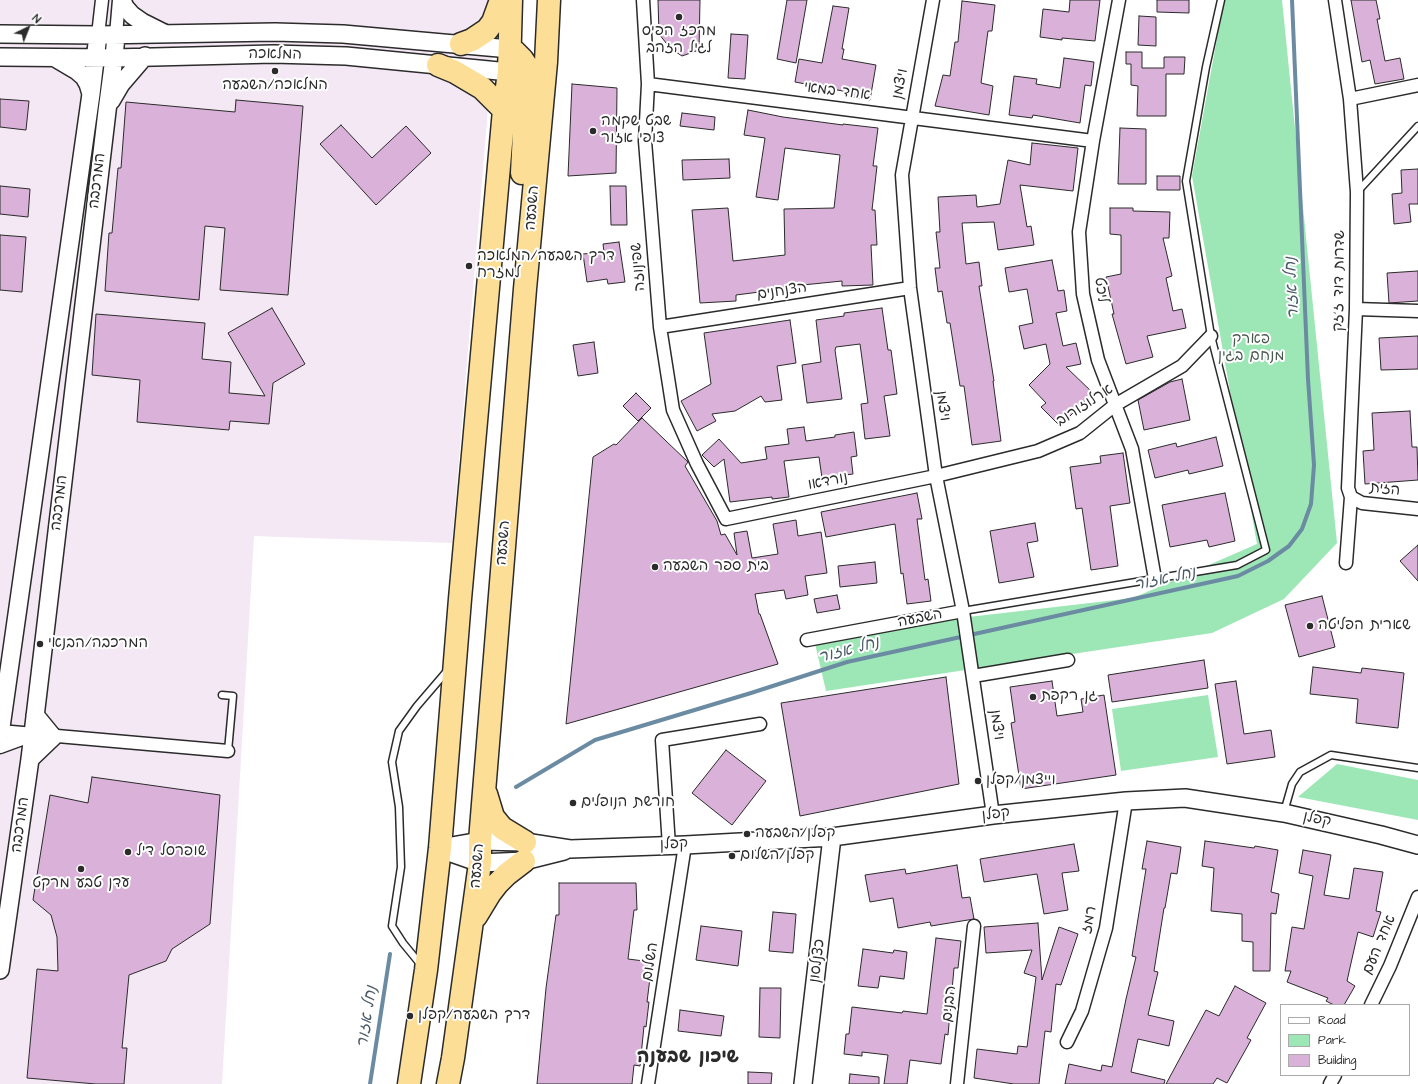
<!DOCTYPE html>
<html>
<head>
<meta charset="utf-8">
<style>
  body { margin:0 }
  #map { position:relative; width:1418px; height:1084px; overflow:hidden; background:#fff; font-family:"Architects Daughter",sans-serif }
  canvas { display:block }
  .legend { position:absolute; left:1280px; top:1004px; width:130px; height:72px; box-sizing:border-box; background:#fff; border:1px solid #aaa; margin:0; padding:5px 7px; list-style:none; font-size:12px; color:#2b2b2b }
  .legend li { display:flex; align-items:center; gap:8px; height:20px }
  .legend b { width:20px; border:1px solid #aaa }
  .north { position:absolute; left:8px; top:8px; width:40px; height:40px; -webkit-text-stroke:3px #fff; paint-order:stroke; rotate:43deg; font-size:11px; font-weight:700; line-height:16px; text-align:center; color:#2b2b2b }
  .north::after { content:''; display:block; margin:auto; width:14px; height:18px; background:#2b2b2b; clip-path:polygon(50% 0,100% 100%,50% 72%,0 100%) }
</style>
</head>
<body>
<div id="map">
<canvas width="1418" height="1084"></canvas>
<ul class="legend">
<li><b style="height:5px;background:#fff"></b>Road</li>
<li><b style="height:11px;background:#9de7b6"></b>Park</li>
<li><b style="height:11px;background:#dab2d9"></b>Building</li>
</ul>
<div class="north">N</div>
</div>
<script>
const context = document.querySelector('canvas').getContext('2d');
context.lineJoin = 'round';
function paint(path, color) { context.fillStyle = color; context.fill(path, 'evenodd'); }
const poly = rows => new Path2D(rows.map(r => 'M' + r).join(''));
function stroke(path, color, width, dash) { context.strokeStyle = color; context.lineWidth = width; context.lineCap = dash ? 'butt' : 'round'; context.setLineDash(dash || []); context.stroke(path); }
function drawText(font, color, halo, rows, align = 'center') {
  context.font = font + ' "Architects Daughter","Playpen Sans Hebrew",sans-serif'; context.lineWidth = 4; context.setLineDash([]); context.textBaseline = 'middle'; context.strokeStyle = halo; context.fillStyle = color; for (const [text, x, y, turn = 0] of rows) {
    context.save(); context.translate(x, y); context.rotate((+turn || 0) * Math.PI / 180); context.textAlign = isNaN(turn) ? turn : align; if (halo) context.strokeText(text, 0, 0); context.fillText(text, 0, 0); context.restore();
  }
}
paint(poly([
  [0,0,497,0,452,543,254,536,222,1084,0,1084]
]), '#f4e8f4');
paint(poly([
  [1224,0,1282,0,1337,543,1284,599,1212,633,826,691,813,635,1133,598,1257,544,1192,176],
  [1208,695,1218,757,1121,771,1112,709],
  [1337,764,1418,780,1418,820,1298,797]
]), '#9de7b6');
stroke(poly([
  [516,787,595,740,751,693,847,662,1238,576,1268,561,1289,546,1302,529,1311,504,1314,465,1308,379,1292,0],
  [370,1084,390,954]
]), '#6b8ba3', 4);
const building = poly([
  [658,0,700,0,699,50,682,56,670,48,659,34,658,0],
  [787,0,807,0,796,63,777,59,787,0],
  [1070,0,1100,0,1095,41,1062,38,1062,40,1040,37,1043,9,1069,12,1070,0],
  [1157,0,1189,0,1189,13,1157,12,1157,0],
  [1351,0,1376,0,1380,19,1377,19,1385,61,1400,58,1404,79,1375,84,1370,60,1362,62,1351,0],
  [962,1,995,5,992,31,988,31,981,83,993,86,989,115,935,106,943,75,950,76,955,42,958,42,962,1],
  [833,6,849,8,842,49,844,49,842,59,876,65,870,100,848,96,848,92,795,82,799,59,822,63,833,6],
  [1139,16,1156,17,1156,46,1138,45,1139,16],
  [731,34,748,35,745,79,728,78,731,34],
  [1126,52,1142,52,1142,68,1164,68,1164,57,1185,57,1184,74,1166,74,1166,116,1137,116,1138,86,1131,85,1131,64,1126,64,1126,52],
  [1064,58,1094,62,1091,86,1085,85,1080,123,1033,115,1032,118,1009,115,1014,76,1037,79,1036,84,1060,88,1064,58],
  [572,84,617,88,616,173,568,176,572,84],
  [0,99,29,101,26,130,0,127,0,99],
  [236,100,303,106,288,295,220,290,225,228,205,226,199,300,105,291,109,233,112,233,118,168,121,168,126,102,235,112,236,100],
  [748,110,783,117,843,125,843,124,878,128,873,166,877,166,872,210,875,210,877,245,871,245,873,285,842,286,842,281,783,287,783,289,736,295,736,301,700,303,692,210,728,208,733,261,785,255,784,209,834,208,840,155,785,148,778,200,756,197,765,138,744,135,748,110],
  [682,113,715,117,714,130,680,126,682,113],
  [341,125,372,158,406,126,431,153,376,205,320,144,341,125],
  [1120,128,1146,129,1146,184,1118,184,1120,128],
  [1032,143,1078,148,1073,191,1020,185,1027,227,1031,226,1034,245,998,250,994,222,962,223,966,264,979,262,982,286,979,286,994,381,993,381,1001,441,972,445,964,386,960,386,950,323,947,323,942,291,938,292,935,268,940,268,936,232,940,232,938,197,976,195,977,207,1000,204,1008,160,1030,165,1032,143],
  [729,159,730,178,683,180,682,160,729,159],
  [1418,169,1418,204,1409,204,1411,222,1394,224,1392,194,1402,193,1401,170,1418,169],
  [1157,176,1180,176,1180,190,1157,190,1157,176],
  [0,186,30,189,28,217,0,214,0,186],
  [610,186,626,186,627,225,611,225,610,186],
  [1110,208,1133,208,1133,211,1170,212,1169,238,1163,238,1172,276,1166,278,1173,311,1182,309,1186,328,1147,336,1153,357,1126,364,1112,314,1114,314,1106,277,1121,274,1121,235,1110,234,1110,208],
  [0,235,26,237,22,292,0,290,0,235],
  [619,242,625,282,608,284,607,279,587,282,583,254,604,252,603,244,619,242],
  [1052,260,1058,291,1064,290,1067,311,1056,313,1063,346,1076,343,1081,364,1066,367,1093,393,1060,426,1041,407,1046,403,1029,385,1050,364,1046,344,1024,349,1019,326,1033,323,1027,289,1009,292,1005,268,1052,260],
  [1418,271,1418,301,1389,303,1387,273,1418,271],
  [272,308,305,364,273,383,269,424,230,421,229,430,137,422,140,380,92,375,96,314,205,323,202,359,231,362,229,393,265,396,228,333,272,308],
  [882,308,888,350,891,350,897,394,884,396,890,436,865,439,861,404,868,403,860,344,836,347,835,350,842,399,807,403,802,365,821,362,816,320,844,316,844,313,882,308],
  [790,320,796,363,777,366,782,400,765,402,761,396,735,411,712,414,716,421,697,431,681,401,711,384,704,333,790,320],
  [1418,336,1418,369,1381,370,1379,338,1418,336],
  [594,342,598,373,578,376,573,345,594,342],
  [1182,379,1190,420,1144,430,1138,400,1170,382,1182,379],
  [636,393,651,408,638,421,623,406,636,393],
  [1410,411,1412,447,1417,447,1418,480,1365,484,1363,451,1374,450,1372,413,1410,411],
  [642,418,688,462,685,466,717,521,721,535,725,534,737,555,734,533,747,531,752,558,778,554,773,524,796,520,798,536,821,532,827,573,805,576,808,595,786,599,784,590,755,594,759,614,760,614,778,664,566,724,593,457,614,444,616,445,642,418],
  [804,427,806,441,835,437,835,435,854,432,857,456,851,457,853,474,822,478,819,457,784,461,789,497,772,499,772,497,730,502,724,459,714,467,702,455,719,439,741,463,767,459,765,447,789,444,787,429,804,427],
  [1216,437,1223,466,1189,474,1188,470,1155,478,1148,450,1176,443,1177,447,1216,437],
  [1123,453,1130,503,1110,506,1118,566,1091,570,1082,508,1076,509,1070,467,1101,463,1100,456,1123,453],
  [917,493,922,519,917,519,925,580,928,579,931,601,907,604,903,573,901,574,895,524,826,537,821,512,917,493],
  [1225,493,1235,541,1209,547,1207,540,1170,547,1162,505,1225,493],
  [1035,523,1038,541,1027,543,1034,577,999,583,990,531,1035,523],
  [1418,545,1418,581,1400,561,1418,545],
  [875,562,877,583,840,587,838,566,875,562],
  [837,595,840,609,817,613,814,599,837,595],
  [1322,596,1335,647,1299,657,1285,605,1322,596],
  [1204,660,1208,688,1112,702,1108,675,1204,660],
  [1313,667,1361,673,1362,668,1404,673,1398,728,1356,723,1358,699,1310,694,1313,667],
  [946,677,959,784,800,816,781,703,946,677],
  [1052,681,1057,716,1083,712,1081,699,1104,695,1116,775,1021,789,1011,723,1015,722,1010,687,1052,681],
  [1236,681,1244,734,1271,730,1275,757,1227,764,1215,684,1236,681],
  [726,750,766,781,732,825,692,793,726,750],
  [92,777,220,795,210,924,172,949,166,961,129,975,122,1048,127,1048,124,1084,96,1084,27,1078,37,969,58,971,57,937,51,915,33,900,50,795,88,803,92,777],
  [1147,841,1181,847,1177,874,1171,873,1165,908,1164,908,1154,971,1158,972,1148,1015,1174,1021,1169,1046,1138,1039,1131,1072,1165,1080,1164,1084,1065,1084,1069,1064,1101,1071,1102,1065,1112,1067,1126,999,1136,957,1132,956,1146,869,1142,869,1147,841],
  [1205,841,1254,848,1255,846,1278,850,1271,892,1279,894,1276,914,1271,913,1270,971,1253,971,1253,942,1242,941,1242,914,1211,911,1214,868,1202,866,1205,841],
  [1074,844,1079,871,1062,873,1068,910,1044,914,1037,874,984,882,980,859,1074,844],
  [1303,850,1331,855,1324,895,1349,899,1354,868,1383,872,1376,911,1381,912,1373,937,1358,932,1347,981,1355,986,1344,1005,1334,1005,1326,1001,1328,998,1287,982,1291,971,1285,971,1292,927,1304,929,1313,876,1299,873,1303,850],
  [957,865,962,898,970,897,974,919,931,926,930,922,898,928,893,898,870,902,865,875,905,869,906,874,957,865],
  [559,883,636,883,637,910,634,910,628,959,652,962,647,1002,649,1002,646,1027,644,1026,640,1066,634,1065,632,1084,537,1084,546,988,556,915,559,915,559,883],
  [773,912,796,914,793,953,769,951,773,912],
  [1038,923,1042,980,1059,927,1078,934,1061,985,1056,984,1051,1032,1045,1031,1039,1084,1014,1084,974,1078,977,1049,1017,1054,1018,1046,1027,1047,1036,977,1024,973,1032,950,986,953,984,927,1038,923],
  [701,926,742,931,738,966,696,960,701,926],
  [936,938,961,941,958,968,954,968,948,1035,945,1034,941,1064,910,1060,907,1084,884,1084,888,1055,862,1052,862,1056,844,1054,846,1034,849,1034,852,1007,902,1013,903,1011,927,1014,936,938],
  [863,949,893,953,894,950,907,952,904,979,880,976,878,988,858,986,863,949],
  [1235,986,1266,1003,1247,1038,1251,1040,1227,1083,1217,1078,1213,1084,1166,1084,1206,1010,1219,1016,1235,986],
  [760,988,781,988,780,1038,759,1037,760,988],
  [680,1010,724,1016,721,1036,678,1031,680,1010],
  [748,1072,772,1073,771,1084,748,1084,748,1072],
  [850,1074,879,1077,879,1084,849,1084,850,1074]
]);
paint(building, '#dab2d9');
stroke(building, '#2b2b2b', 1);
const lane = poly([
  [1358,191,1418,126],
  [963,611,1237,565,1266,550,1211,336,1186,181,1206,67,1221,0],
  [222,695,233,696,228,751],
  [1284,812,1292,784,1300,772,1331,755,1418,768],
  [421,965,403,943,392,926,401,867,399,807,392,762,399,731,417,706,447,671]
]);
const street = poly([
  [643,0,648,84,645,141,660,327,673,410,697,464,726,519,936,476,1038,451,1080,433,1115,405,1182,366,1211,336],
  [933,0,902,175,910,288,936,476,963,611,993,815],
  [1119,0,1093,141,1079,232,1083,294,1098,360,1132,449,1155,579],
  [1335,0,1350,99,1357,192,1356,309,1348,488,1351,497,1346,563],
  [98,35,102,0],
  [116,35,119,0],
  [648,84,1093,141],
  [1350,99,1418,85],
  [1356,309,1418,311],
  [660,327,910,288],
  [1351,497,1362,503,1418,509],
  [807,640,963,611],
  [973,676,1068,660],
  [0,731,228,751],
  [0,747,30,736],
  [669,846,662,740,760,724],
  [1371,1005,1390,966,1418,897],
  [1067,1042,1082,1011,1106,928,1126,801],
  [648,1084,685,845],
  [957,1084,974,926],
  [1330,1084,1335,1075]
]);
const secondary = poly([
  [122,0,125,7,132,15,142,22,164,33],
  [0,34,98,35,275,32,343,34,510,49],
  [0,57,114,58,273,54,346,56,509,72,521,72],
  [55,58,77,71,84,77,88,84,91,94],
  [111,101,121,84,145,56],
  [0,734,91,94,98,35],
  [30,759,53,737,35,715],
  [440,848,480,841,525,842,570,849,685,845,832,837,993,815,1126,801,1185,798,1284,813,1381,835,1418,845],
  [440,849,480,863,524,861,564,851],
  [0,970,30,759,107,111,114,58,116,35],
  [803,1084,832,837]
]);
const highway = poly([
  [461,44,472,40,487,30,493,22,501,0],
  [510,49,514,51,522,59,526,65,527,72,522,173],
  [438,65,455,72,482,88,504,110],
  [486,794,493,817,502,828,525,842],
  [476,916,490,893,497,884,507,874,524,861],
  [409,1084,426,970,440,848,460,599,504,110,509,72,511,0],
  [448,1084,453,1058,480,863,480,841,525,289,546,62,549,0]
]);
stroke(lane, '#2b2b2b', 9);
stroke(street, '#2b2b2b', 15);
stroke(secondary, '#2b2b2b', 20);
stroke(highway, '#2b2b2b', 25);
stroke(lane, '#fff', 6);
stroke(street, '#fff', 12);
stroke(secondary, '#fff', 17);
stroke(highway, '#fcde96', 22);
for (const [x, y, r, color] of [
  [679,17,4,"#2b2b2b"],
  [275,71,4,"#2b2b2b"],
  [593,131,4,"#2b2b2b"],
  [469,266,4,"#2b2b2b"],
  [655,567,4,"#2b2b2b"],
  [1310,626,4,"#2b2b2b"],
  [40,644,4,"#2b2b2b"],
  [1033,697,4,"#2b2b2b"],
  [978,781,4,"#2b2b2b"],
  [573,803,4,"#2b2b2b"],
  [747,834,4,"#2b2b2b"],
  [128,852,4,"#2b2b2b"],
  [732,856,4,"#2b2b2b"],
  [81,869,4,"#2b2b2b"],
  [410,1016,4,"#2b2b2b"]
]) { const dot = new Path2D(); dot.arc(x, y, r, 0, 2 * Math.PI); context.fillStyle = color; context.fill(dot); stroke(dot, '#fff', 1.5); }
drawText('15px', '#2b2b2b', '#fff', [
  ["מרכז הפיס",679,32,"center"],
  ["לגיל הזהב",679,49,"center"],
  ["המלאכה/השבעה",275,86,"center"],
  ["שבט שקמה",601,122],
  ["צופי אזור",601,139],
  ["דרך השבעה/המלאכה",477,257],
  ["למזרח",477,274],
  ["בית ספר השבעה",663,567],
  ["שארית הפליטה",1318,626],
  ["המרכבה/הבנאי",48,644],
  ["גן רקפת",1041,697],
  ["וייצמן/קפלן",986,781],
  ["חורשת הנופלים",581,803],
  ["קפלן/השבעה",755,834],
  ["שופרסל דיל",136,852],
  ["קפלן/השלום",740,856],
  ["עדן טבע מרקט",81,884,"center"],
  ["דרך השבעה/קפלן",418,1016]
], 'left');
drawText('15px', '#2b2b2b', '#fff', [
  ["המלאכה",275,55,1],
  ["ויצמן",901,84,-79],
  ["אחד במאי",837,92,7],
  ["המרכבה",98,181,-83],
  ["השבעה",533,208,-85],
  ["שפינוזה",639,267,-95],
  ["שדרות דוד ז'זק",1340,281,-89],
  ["ליכט",1100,290,82],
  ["הצנחנים",782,292,-9],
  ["ויצמן",942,406,82],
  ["ארלוזורוב",1085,406,-33],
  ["נורדאו",828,482,-11],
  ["הזית",1385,490,6],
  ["המרכבה",60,503,-83],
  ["השבעה",504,543,-85],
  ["השבעה",920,619,-11],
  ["ויצמן",996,725,82],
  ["קפלן",996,815,-7],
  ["קפלן",1317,820,12],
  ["המרכבה",21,825,-82],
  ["קפלן",674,845,-2],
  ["השבעה",478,866,-85],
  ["רמז",1090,920,-78],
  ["אחד העם",1380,945,-67],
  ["כצנלסון",818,961,-83],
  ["השלום",651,962,-81],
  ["הבנים",950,1004,-84]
]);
drawText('15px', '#485a4e', '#fff', [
  ["פארק",1251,340],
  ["מנחם בגין",1251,357]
]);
drawText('italic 16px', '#4b5b67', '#fff', [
  ["נחל אזור",1293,288,-93],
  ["נחל אזור",1165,580,-12],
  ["נחל אזור",849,651,-15],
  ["נחל אזור",368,1017,-81]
]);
drawText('bold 19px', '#2b2b2b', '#fff', [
  ["שיכון שבענה",688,1058]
]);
</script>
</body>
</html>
